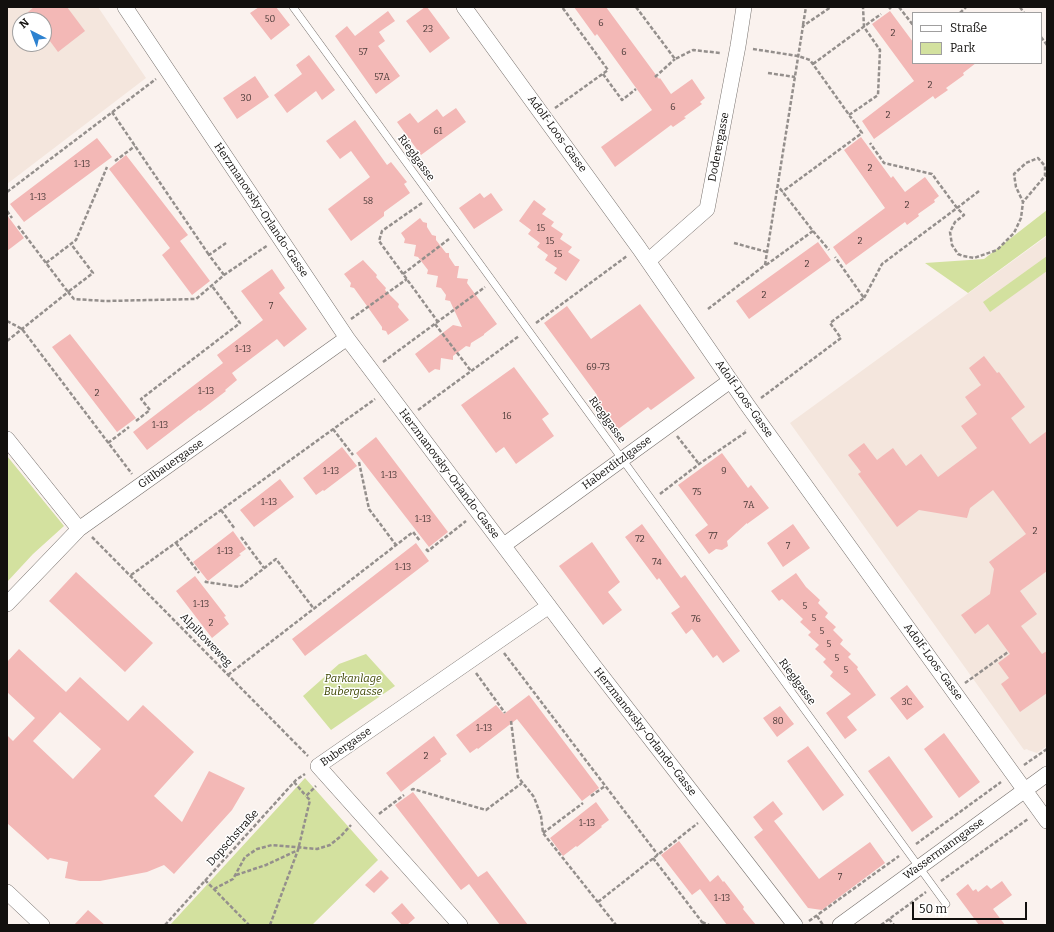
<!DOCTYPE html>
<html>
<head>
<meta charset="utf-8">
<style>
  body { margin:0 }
  #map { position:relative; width:1054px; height:932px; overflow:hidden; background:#faf2ee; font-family:Bitter,serif }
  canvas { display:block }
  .frame { position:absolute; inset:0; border:8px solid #12100e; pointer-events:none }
  .legend { position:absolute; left:912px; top:12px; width:130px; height:52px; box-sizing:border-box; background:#fff; border:1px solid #a09f9f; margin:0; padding:5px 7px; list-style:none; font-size:12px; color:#12100e }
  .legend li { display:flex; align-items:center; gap:8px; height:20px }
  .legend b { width:20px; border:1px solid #a09f9f }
  .north { position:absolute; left:12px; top:12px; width:40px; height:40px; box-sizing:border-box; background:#fff; border:1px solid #a09f9f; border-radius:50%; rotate:318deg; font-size:11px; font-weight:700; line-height:16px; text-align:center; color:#12100e }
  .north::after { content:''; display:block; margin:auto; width:14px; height:18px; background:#2d82d0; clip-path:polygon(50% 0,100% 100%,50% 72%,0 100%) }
  .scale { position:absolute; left:912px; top:902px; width:115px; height:18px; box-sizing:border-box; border:2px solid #12100e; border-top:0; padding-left:5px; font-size:12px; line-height:14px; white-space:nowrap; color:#12100e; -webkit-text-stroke:3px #fff; paint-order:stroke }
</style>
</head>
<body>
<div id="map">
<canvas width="1054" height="932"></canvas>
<div class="frame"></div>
<ul class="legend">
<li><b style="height:5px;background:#fff"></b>Straße</li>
<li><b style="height:11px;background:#d3e19f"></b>Park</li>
</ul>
<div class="north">N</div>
<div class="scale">50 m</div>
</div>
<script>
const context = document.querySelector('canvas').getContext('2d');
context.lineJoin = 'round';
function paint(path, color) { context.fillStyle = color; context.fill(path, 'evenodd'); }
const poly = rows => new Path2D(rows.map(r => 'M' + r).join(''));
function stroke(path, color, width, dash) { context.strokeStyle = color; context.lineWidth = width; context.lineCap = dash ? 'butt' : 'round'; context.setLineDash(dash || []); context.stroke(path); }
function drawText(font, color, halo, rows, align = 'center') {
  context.font = font + ' Bitter,serif'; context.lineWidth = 3; context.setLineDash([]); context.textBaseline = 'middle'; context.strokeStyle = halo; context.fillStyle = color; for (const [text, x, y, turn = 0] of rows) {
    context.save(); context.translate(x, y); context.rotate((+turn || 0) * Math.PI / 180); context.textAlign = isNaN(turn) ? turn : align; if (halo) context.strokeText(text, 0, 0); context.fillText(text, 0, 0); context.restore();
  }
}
paint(poly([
  [7,7,98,7,146,78,7,184],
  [20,20,44,20,44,44,20,44],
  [1047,236,1047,746,1037,753,1028,750,1027,749,1024,750,790,423]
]), '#f4e6dd');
paint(poly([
  [1047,210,1047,235,968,293,925,263,984,259],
  [1047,256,1047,271,990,312,983,302],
  [7,456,64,526,33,554,7,582],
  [366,654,395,686,331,730,303,696,339,664],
  [305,778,378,860,312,925,170,925]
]), '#d3e19f');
paint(poly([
  [34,7,67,7,85,31,58,52,44,33,44,20,34,20,28,12],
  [259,7,276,7,290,25,271,40,250,13],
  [425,7,427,7,450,38,430,53,406,21],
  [574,7,606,7,659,79,660,78,671,94,692,79,705,98,700,102,702,104,684,117,686,118,673,127,671,125,615,167,601,147,652,110,597,34,595,36],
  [388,11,395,21,379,32,385,41,378,46,400,76,376,94,335,36,347,26,355,36],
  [890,11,913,42,913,63,976,63,963,73,964,75,946,88,948,90,935,99,933,96,874,139,862,121,914,81,872,24],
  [309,55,335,90,322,100,316,91,287,113,274,95,302,74,296,65],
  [255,76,269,97,237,119,223,98],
  [456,108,466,122,421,155,397,122,410,113,418,123,437,109,443,117],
  [355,120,387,165,391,162,407,182,404,184,410,193,384,212,384,216,351,241,328,209,370,177,351,151,340,159,326,141],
  [861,137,891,178,893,176,905,192,925,177,939,196,934,200,935,202,918,214,919,216,907,225,905,222,846,265,833,247,885,208,844,150],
  [97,138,112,157,24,222,10,204],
  [126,155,188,235,180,241,210,281,192,295,162,255,170,248,109,169],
  [480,193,484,198,491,193,503,210,474,229,459,208],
  [534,200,546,209,542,214,554,222,551,226,563,234,560,239,572,247,568,252,580,260,566,281,554,273,557,268,545,260,548,255,537,247,540,243,528,234,531,230,519,221],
  [7,215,24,238,7,251],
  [420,218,423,222,427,223,427,227,432,235,436,236,436,240,446,253,449,253,449,257,455,266,459,266,457,278,468,279,467,283,497,324,484,334,484,335,471,343,470,347,466,346,453,356,453,360,441,358,440,370,435,369,429,373,415,354,453,325,462,327,450,301,445,300,446,295,441,288,436,287,438,276,427,274,428,270,418,257,414,256,416,245,404,243,405,239,401,233],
  [818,242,831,260,749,319,736,301],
  [363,260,377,275,376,277,386,288,385,290,399,304,398,307,409,320,388,335,386,331,382,330,382,327,354,288,350,287,351,283,344,274],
  [272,269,285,288,279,293,307,329,284,347,277,339,232,373,237,380,225,390,226,391,200,411,199,410,147,450,133,432,223,363,217,355,263,320,241,291],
  [640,304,695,378,651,410,648,407,613,433,590,400,597,395,544,323,567,306,591,339],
  [70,334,136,418,117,432,52,347],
  [984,356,997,373,999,372,1025,407,1011,418,1030,444,1047,431,1047,571,1020,591,1037,614,1021,626,1042,654,1047,651,1047,693,1020,712,1001,684,1009,678,998,663,1010,654,988,624,975,634,961,615,990,594,994,569,989,562,1026,534,993,490,970,508,967,518,919,510,897,527,858,474,861,472,848,455,864,443,877,460,893,448,906,466,921,454,938,477,977,448,961,426,977,414,965,397,981,385,969,368],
  [514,367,549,414,542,419,554,436,516,464,504,447,496,453,461,405],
  [376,437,448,532,429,547,356,453],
  [342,447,357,466,324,491,323,490,316,495,303,478],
  [722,453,748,488,751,485,769,508,747,524,747,523,727,541,728,546,722,550,716,549,709,554,695,535,708,525,678,485],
  [280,479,294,497,254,527,240,510],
  [642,524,681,578,685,575,740,651,723,663,717,655,713,658,692,629,686,634,671,613,680,607,659,578,657,580,625,537],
  [793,524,810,548,783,567,767,543],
  [233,531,246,549,239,554,241,555,208,581,193,562],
  [592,542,620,582,608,592,622,610,603,625,559,566],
  [416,543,429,561,305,656,292,639],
  [76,572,153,643,125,672,49,601],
  [796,573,806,587,820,600,818,603,828,613,825,617,836,627,833,630,843,640,840,644,851,654,848,657,858,667,857,669,876,695,847,717,857,730,845,739,826,713,851,694,830,676,833,672,823,662,826,659,815,649,819,645,808,635,811,632,800,622,803,619,782,599,779,601,771,591],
  [195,576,226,616,224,617,229,624,212,638,176,591],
  [19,649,66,692,80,677,128,721,143,705,194,752,154,796,182,822,209,771,245,788,232,810,174,874,164,865,147,872,100,881,80,881,65,878,68,862,50,858,48,860,7,823,7,735,13,741,35,718,7,692,7,662],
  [60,712,101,749,73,779,33,741],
  [907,685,924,707,907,720,890,698],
  [529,695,599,788,582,801,517,719,478,749,477,748,470,753,456,735,496,705,504,714],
  [780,706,794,724,777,737,763,718],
  [944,733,980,782,959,798,924,749],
  [434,736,447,754,440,759,441,761,401,792,386,773],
  [808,746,844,795,823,811,787,761],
  [889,756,933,817,912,832,868,771],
  [413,792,478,877,487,871,528,925,500,925,469,884,461,890,395,805],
  [773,801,783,814,774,821,819,879,870,842,885,863,822,910,808,908,754,837,763,830,753,817],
  [596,802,609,820,601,826,602,827,577,847,576,846,563,856,550,838],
  [679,841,710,882,718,875,723,882,724,881,744,907,743,909,756,925,727,925,700,889,692,895,661,855],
  [381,870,389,878,374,893,365,885],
  [1002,881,1012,895,993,909,1005,925,979,925,956,894,968,884,973,891,976,889,978,892,987,885,991,889],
  [402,903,415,918,407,925,402,925,391,913],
  [88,910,105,925,74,925]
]), '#f3b8b6');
const lane = poly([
  [293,7,946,904]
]);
const street = poly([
  [125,7,347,338,594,666,795,925],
  [464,7,639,248,748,406,1047,821],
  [648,261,707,209,738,46,744,7],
  [7,439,79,529],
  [504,545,730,381],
  [7,604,79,529,347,338],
  [7,892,42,925],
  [460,925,318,766,549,606],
  [840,925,1047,774]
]);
stroke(lane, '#756f6b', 8);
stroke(street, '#756f6b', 16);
stroke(poly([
  [636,7,675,59,693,50,720,53],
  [899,7,913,25],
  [1020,7,1024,13],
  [889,9,891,7],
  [960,13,966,7],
  [803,25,806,7],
  [1041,37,1047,45],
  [753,49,798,56,810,60,862,133,782,192],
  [813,64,881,14],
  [768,73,795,77],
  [603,74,622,100,636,89],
  [655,77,675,59],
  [555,108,608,70,562,7],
  [112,112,209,255],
  [849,115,878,95,880,50,864,27,863,7],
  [115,161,135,146],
  [979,191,957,208,964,215,955,222,950,232,952,245,958,254,963,256,974,258,997,250,1014,233,1021,218,1023,202,1016,187,1014,174,1026,163,1038,158,1045,166,1045,176,1023,202],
  [7,192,156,79],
  [422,203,382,231,379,241,438,322],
  [7,211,12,218],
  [18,226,68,292,93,273,71,244],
  [813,231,829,250],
  [734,243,767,252],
  [46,263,76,240,107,167],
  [766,265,813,231,778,186],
  [403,274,449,239],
  [224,275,209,255,226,243],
  [864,298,882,264,957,208,932,174,884,163,870,143],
  [708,309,765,265,803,26,831,7],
  [351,319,407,279],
  [7,321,22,329,132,474],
  [536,323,627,256],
  [435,324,471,371],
  [7,341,68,292,74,299,106,301,196,299,224,275,268,245],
  [383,362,485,287],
  [761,398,841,338,830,323,864,298,835,257],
  [418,410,519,336],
  [136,421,150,410,141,399,240,323,212,286],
  [333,429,353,455],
  [677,436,699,464],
  [108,443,129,427],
  [359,462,369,509,396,545],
  [660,494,699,464,746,432,745,430],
  [221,510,235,529],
  [92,537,308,756],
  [241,537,264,568],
  [176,543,199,573],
  [426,549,428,551,466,521],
  [131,575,375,399],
  [205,581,206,582,240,587,276,559,314,609],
  [504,653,658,855],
  [476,673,505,713],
  [228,675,413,532,420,541],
  [965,683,1008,652],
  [511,721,518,777,534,797,541,816,543,833,616,925],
  [1024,765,1047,749],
  [294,782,306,796],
  [411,790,413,789,486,810,522,783],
  [591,796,605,786],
  [379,814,404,795],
  [543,833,583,803],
  [916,844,1001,782],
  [653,858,702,922,699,925],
  [236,875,266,865,298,850],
  [205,880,249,925],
  [941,881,1028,819],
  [214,889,233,879,245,857,257,849,272,845,317,849,330,845,341,836,351,825],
  [598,902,698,823],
  [817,916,823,925],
  [889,919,894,925],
  [809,921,899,856],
  [702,922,709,925],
  [165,925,296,780,305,774],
  [270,925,298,850,310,800,306,796,316,786],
  [881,925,926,892]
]), '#948f8c', 2.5, [4, 2]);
stroke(lane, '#fff', 7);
stroke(street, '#fff', 15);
drawText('9px', '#4a3a38', null, [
  ["50",270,19],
  ["6",601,23],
  ["23",428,29],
  ["2",893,33],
  ["57",363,52],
  ["6",624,52],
  ["57A",382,77],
  ["2",930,85],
  ["30",246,98],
  ["6",673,107],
  ["2",888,115],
  ["61",438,131],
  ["1-13",82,164],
  ["2",870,168],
  ["1-13",38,197],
  ["58",368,201],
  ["2",907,205],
  ["15",541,228],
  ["15",550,241],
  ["2",860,241],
  ["15",558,254],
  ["2",807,264],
  ["2",764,295],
  ["7",271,306],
  ["1-13",243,349],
  ["69-73",598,367],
  ["1-13",206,391],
  ["2",97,393],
  ["16",507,416],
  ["1-13",160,425],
  ["1-13",331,471],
  ["9",724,471],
  ["1-13",389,475],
  ["75",697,492],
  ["1-13",269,502],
  ["7A",749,505],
  ["1-13",423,519],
  ["2",1035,531],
  ["77",713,536],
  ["72",640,539],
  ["7",788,546],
  ["1-13",225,551],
  ["74",657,562],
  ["1-13",403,567],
  ["1-13",201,604],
  ["5",805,606],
  ["5",814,618],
  ["76",696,619],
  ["2",211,623],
  ["5",822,631],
  ["5",829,644],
  ["5",837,658],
  ["5",846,670],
  ["3C",907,702],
  ["80",778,721],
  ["1-13",484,728],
  ["2",426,756],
  ["1-13",587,823],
  ["7",840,877],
  ["1-13",722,898]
]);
drawText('11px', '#12100e', '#fff', [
  ["Adolf-Loos-Gasse",557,134,54],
  ["Doderergasse",719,147,-79],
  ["Rieglgasse",416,158,54],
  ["Herzmanovsky-Orlando-Gasse",261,210,56],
  ["Adolf-Loos-Gasse",744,399,55],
  ["Rieglgasse",607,420,54],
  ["Haberditzlgasse",617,463,-36],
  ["Gitlbauergasse",171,464,-35],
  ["Herzmanovsky-Orlando-Gasse",449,474,53],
  ["Alpiltoweweg",206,640,46],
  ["Adolf-Loos-Gasse",933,662,54],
  ["Rieglgasse",797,682,54],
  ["Herzmanovsky-Orlando-Gasse",645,732,52],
  ["Bubergasse",346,747,-35],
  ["Dopschstraße",233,838,-48],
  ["Wassermanngasse",944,849,-36]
]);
drawText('italic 11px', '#3d4600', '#fff', [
  ["Parkanlage",353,679],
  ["Bubergasse",353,692]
]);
</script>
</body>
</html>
